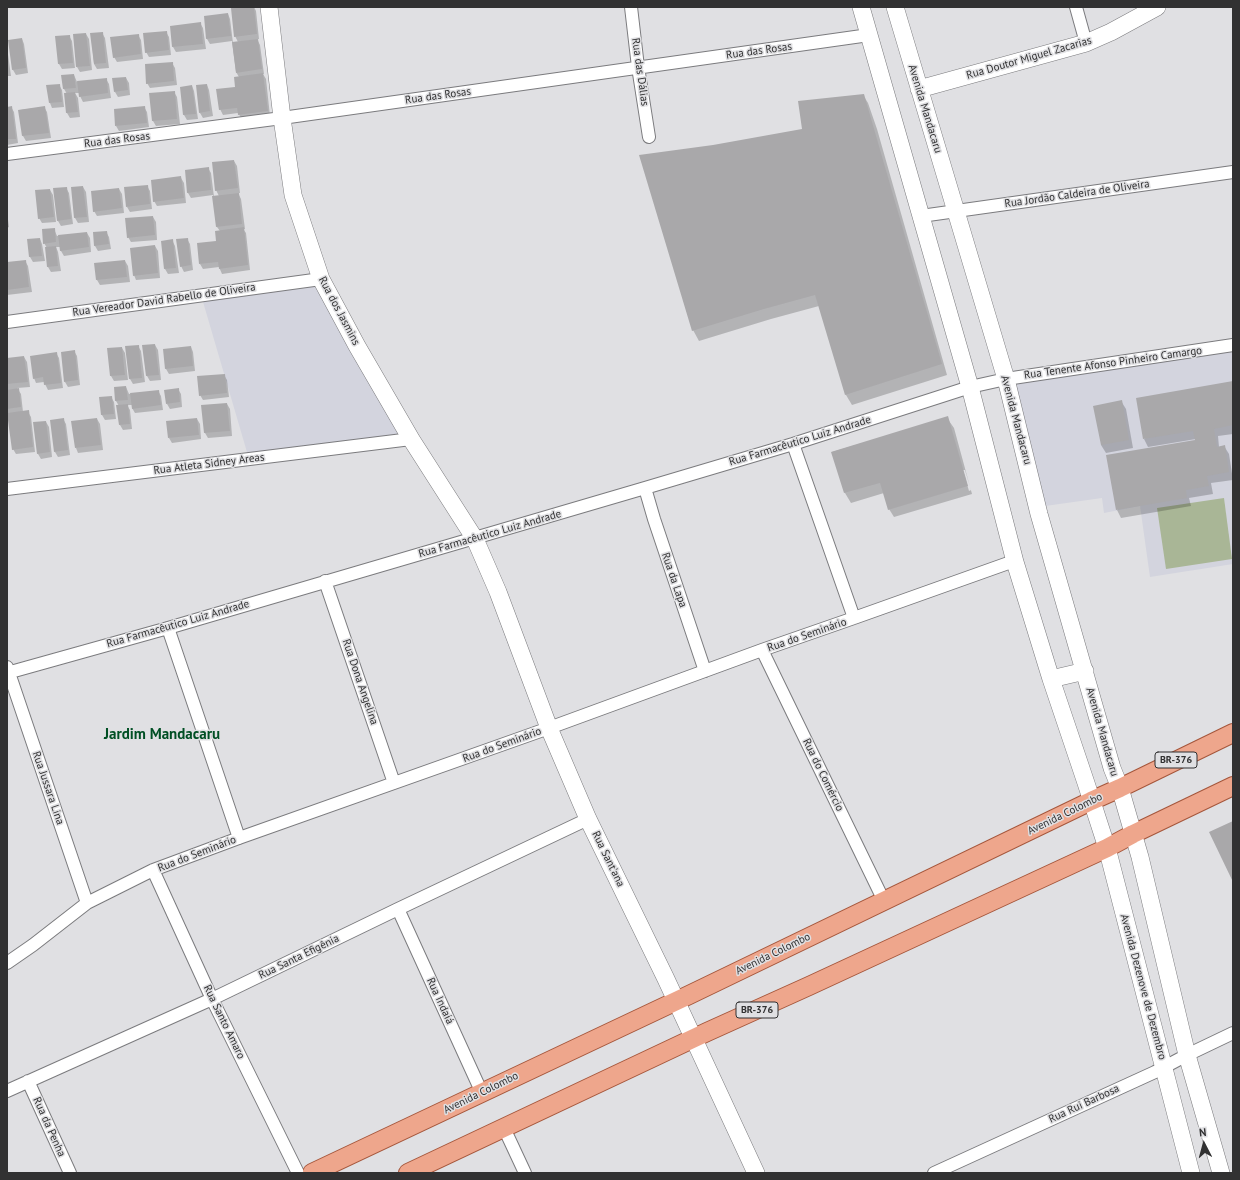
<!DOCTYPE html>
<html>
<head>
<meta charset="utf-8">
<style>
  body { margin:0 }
  #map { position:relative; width:1240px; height:1180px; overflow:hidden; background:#e0e0e3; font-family:"PT Sans",sans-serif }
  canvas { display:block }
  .frame { position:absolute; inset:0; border:8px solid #313132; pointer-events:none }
  .north { position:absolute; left:1184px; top:1124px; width:40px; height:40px; -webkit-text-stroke:3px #e0e0e3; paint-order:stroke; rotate:354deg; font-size:11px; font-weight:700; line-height:16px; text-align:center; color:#313132 }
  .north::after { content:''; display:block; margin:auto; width:14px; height:18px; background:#313132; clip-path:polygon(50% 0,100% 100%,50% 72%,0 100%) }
</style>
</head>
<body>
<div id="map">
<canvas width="1240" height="1180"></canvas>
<div class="frame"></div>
<div class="north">N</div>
</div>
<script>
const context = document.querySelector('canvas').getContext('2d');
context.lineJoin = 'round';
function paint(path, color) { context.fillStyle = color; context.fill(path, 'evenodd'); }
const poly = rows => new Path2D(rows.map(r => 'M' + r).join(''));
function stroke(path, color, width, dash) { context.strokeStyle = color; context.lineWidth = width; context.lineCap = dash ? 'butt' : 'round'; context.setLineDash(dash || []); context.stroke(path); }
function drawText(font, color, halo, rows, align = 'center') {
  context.font = font + ' "PT Sans",sans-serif'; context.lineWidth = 3; context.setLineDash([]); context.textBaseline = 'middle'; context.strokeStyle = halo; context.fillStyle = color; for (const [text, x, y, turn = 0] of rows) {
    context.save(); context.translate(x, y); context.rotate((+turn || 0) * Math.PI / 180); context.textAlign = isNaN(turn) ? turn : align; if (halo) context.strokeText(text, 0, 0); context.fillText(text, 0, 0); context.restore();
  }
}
paint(poly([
  [321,279,411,439,249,459,201,295],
  [1233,345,1233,564,1150,577,1140,506,1104,513,1102,498,1038,507,1006,379]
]), '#d3d4de');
paint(poly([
  [1224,498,1232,559,1166,569,1157,508]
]), '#a9b696');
paint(poly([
  [248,7,254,7,256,11,259,39,257,39,260,45,264,74,263,74,266,79,270,116,242,119,238,113,223,115,220,109,237,88,239,77,236,72,232,41,210,44,207,39,205,17,228,14,230,19,233,43,238,42,235,36],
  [200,23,203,28,206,49,176,52,173,47,171,27],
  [166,32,169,37,171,55,149,57,146,52],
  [102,33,105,38,109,68,97,69,94,64,91,34],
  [86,34,89,39,92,70,80,72,77,67],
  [138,35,141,40,143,59,117,62,114,57],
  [69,36,72,41,75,68,62,69,59,64,56,37],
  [22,39,24,44,28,73,16,75,13,70],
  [7,47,11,76,7,76],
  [172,63,175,68,177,85,150,88,147,83],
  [74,75,77,82,106,79,109,84,111,98,83,102,80,96,80,93,75,93,78,98,80,117,70,118,67,113,67,94,64,89,62,76],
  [126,78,129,83,130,95,118,97,115,92],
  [59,85,62,90,64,107,52,108,50,103,47,86],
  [207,85,209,90,213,116,203,118,200,113],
  [192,86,194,91,198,119,187,120,184,115,181,88],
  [174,92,177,97,180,124,156,126,153,121,150,94],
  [863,95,868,103,877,129,947,375,852,405,846,395,819,306,771,319,699,341,693,330,713,146,804,130],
  [11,107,14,112,18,143,7,145,7,108],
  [44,107,47,112,51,138,26,141,23,136,20,110],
  [144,107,147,112,149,127,119,131,116,126],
  [234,161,237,166,240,193,238,193,241,199,245,229,243,229,246,233,250,270,222,274,219,267,203,269,200,264,217,242,220,231,217,227,213,195,191,198,188,193,186,171,208,168,211,173,214,197,219,196,216,190],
  [181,178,184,183,186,203,157,206,154,201],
  [147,186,150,191,152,209,130,212,127,207],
  [83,187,86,192,89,222,78,223,75,218,72,188],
  [66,188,69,193,73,224,61,226,58,221],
  [119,189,122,194,124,213,97,216,94,211],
  [50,190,53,195,56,222,42,223,39,218],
  [7,212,9,227,7,228],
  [153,217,156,222,157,240,131,242,128,237],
  [54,229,57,236,87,233,90,238,91,252,64,256,61,251,60,247,56,247,58,252,61,271,51,272,48,267,47,248,44,243],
  [106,232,109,237,111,249,98,251,95,246,94,233],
  [40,239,42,244,45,261,33,262,30,257,28,240],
  [187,239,190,244,193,270,184,272,181,266],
  [172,240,175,246,179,273,168,274,165,269],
  [155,246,158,251,160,278,136,280,134,275],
  [25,261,28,266,32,292,7,295,7,263],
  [125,261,128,266,130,282,100,285,97,280,95,264],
  [155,345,158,350,161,380,150,381,147,376,143,346],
  [138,346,141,351,145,382,133,384,130,379],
  [191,347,193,352,195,371,169,374,166,369,164,350],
  [122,348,125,353,128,380,114,381,111,376,108,349],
  [74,351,77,356,80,385,68,387,65,382],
  [56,353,59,358,63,388,48,390,44,382,36,383,34,378],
  [24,357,27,362,30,387,17,388,21,394,23,412,28,412,31,417,35,452,16,454,13,449,9,413,7,414,7,359],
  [224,375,227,380,229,397,203,400,200,395],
  [1233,382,1233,434,1218,436,1219,447,1224,446,1229,454,1233,480,1211,483,1213,494,1189,498,1191,506,1121,518,1117,510,1196,441,1196,439,1148,447,1144,439],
  [126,387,129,394,158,391,161,396,163,410,135,413,132,408,132,405,127,405,130,410,132,429,123,430,120,425,119,406,116,401,115,388],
  [178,389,181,394,182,407,170,409,167,404],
  [111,397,114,402,116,419,105,420,102,415,100,398],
  [1121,401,1126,409,1133,448,1106,453,1101,445],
  [227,404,230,409,232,436,208,438,205,433,202,406],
  [947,418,954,428,972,494,894,517,889,509,884,493,851,503,845,493,832,452],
  [963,470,965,470,971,490,969,491],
  [63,419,66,424,70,455,58,457,55,452],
  [97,419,100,424,103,450,78,453,76,448],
  [197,419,200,424,201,439,172,443,169,438],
  [46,422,49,427,52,457,41,459,38,454]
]), '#0003');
paint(poly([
  [239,7,254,7,257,34,234,37,231,8],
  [228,13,231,36,206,39,204,16],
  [201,22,203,44,172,47,170,26],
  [167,31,169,50,145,53,143,33],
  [103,32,106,63,94,64,90,33],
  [86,33,90,66,76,67,73,34],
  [139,34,141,54,113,58,110,37],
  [70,35,73,63,58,64,55,36],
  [22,38,26,68,12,70,8,40],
  [258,39,262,69,236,73,232,42],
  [173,62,174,81,146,84,145,64],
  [263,73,268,111,238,115,237,108,219,110,216,89,235,87,234,77],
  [74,74,76,88,63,89,61,75],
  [126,77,128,90,114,92,112,78],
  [107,78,108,93,79,97,77,81],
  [60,84,62,102,49,103,46,85],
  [207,84,210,111,199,113,196,85],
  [192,85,196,114,183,115,180,87],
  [175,91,177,119,152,121,149,93],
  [75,92,78,112,66,113,64,93],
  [864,94,942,364,845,395,815,295,764,309,692,331,639,155,713,145,802,129,798,101],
  [12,106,16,139,7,139,7,107],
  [45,106,49,133,22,136,18,110],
  [145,106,147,123,115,126,114,109],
  [234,160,238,188,215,191,212,162],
  [209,167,211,190,187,193,185,170],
  [181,176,184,198,153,202,151,180],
  [148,185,150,204,126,207,124,187],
  [83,186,87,217,74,218,71,187],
  [67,187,71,219,57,221,53,188],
  [119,188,122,208,93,212,91,191],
  [50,189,54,217,38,219,35,190],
  [239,193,242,224,216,227,212,196],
  [153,216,155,235,127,238,125,218],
  [244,227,248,265,219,269,218,262,199,264,197,243,216,241,215,231],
  [55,228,56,242,43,244,42,229],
  [107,231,109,244,94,246,93,232],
  [87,232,89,247,60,251,58,235],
  [40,238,42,256,29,257,27,239],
  [188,238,191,265,180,267,176,239],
  [173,239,176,268,164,269,161,241],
  [155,245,158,273,133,276,130,248],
  [56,246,58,266,47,267,45,247],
  [26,260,29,287,7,290,7,262],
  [125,260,127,277,96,280,94,263],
  [155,344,159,375,146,376,142,345],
  [139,345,142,378,129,379,125,346],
  [191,346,193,366,165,369,163,349],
  [122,347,125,375,110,376,107,348],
  [75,350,78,380,64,382,61,352],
  [57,352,61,383,44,385,43,377,33,379,30,356],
  [24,356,28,382,7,384,7,358],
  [225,374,227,393,199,396,197,376],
  [1233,381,1233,425,1214,429,1217,447,1225,445,1229,472,1207,476,1209,486,1186,490,1187,498,1116,510,1106,455,1195,440,1193,431,1143,439,1136,398],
  [126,386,128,400,115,401,114,387],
  [19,388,21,407,7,409,7,390],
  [179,388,180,402,166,404,164,390],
  [159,390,161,405,132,409,130,393],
  [112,396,114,414,101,415,99,397],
  [1122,400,1129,440,1101,445,1093,406],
  [227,403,230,431,204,433,201,405],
  [128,404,130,424,119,425,116,405],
  [29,410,33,447,12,450,7,413],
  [948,416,968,486,888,510,880,483,844,493,831,452],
  [64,418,68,450,54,452,50,420],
  [97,418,101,445,75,448,71,421],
  [197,418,199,435,168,438,166,421],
  [46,421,50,452,37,454,33,422],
  [1233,821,1233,882,1209,832]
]), '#a9a8aa');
const street = poly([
  [631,7,638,67,649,137],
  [1076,7,1086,43],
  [7,154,282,118,869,35],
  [921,216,1233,172],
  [7,322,321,279],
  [793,444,854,618],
  [645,488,654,519,705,671],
  [7,489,411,439],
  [325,581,394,783],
  [168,628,239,838],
  [762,650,884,901],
  [7,667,87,903],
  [7,673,168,628,645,488,793,444,970,387,1006,379,1233,345],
  [153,870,212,999,298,1173],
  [398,909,482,1093],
  [7,963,33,945,87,903,153,870,239,838,549,728,762,650,854,618,1014,561],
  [28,1081,70,1173],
  [7,1091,212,999,398,909,588,819],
  [504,1128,525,1173],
  [934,1173,1155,1072,1187,1055,1233,1033]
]);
const secondary = poly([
  [269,7,282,118,293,195,321,279,357,346,411,439,475,539,498,592,549,728,588,819,666,979,756,1173],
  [861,7,970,387,1015,562,1051,679,1086,783,1107,848,1191,1173],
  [895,7,1006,379,1039,514,1112,768,1120,788,1140,857,1187,1055,1221,1173],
  [919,89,1086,43,1111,32,1157,7],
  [1051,679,1085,671]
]);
const primary = poly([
  [312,1173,689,995,1091,801,1120,788,1233,733],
  [408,1173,707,1032,809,986,1107,848,1133,834,1233,786]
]);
stroke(street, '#7b7b7e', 14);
stroke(secondary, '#7b7b7e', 18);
stroke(primary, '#a5563b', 20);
stroke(street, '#fff', 12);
stroke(secondary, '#fff', 17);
stroke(primary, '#eea68c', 18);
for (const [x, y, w] of [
  [1176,760,42],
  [757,1010,42]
]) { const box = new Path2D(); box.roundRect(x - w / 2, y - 8, w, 16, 3); context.fillStyle = '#e0e0e3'; context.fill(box); stroke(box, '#313132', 1); }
drawText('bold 10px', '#313132', null, [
  ["BR-376",1176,760],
  ["BR-376",757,1010]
]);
drawText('11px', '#313132', '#e0e0e3', [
  ["Rua das Rosas",759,51,-8],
  ["Rua Doutor Miguel Zacarias",1029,58,-16],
  ["Rua das Dálias",640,72,82],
  ["Rua das Rosas",438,96,-8],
  ["Avenida Mandacaru",925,109,73],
  ["Rua das Rosas",117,140,-7],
  ["Rua Jordão Caldeira de Oliveira",1077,194,-8],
  ["Rua Vereador David Rabello de Oliveira",164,300,-8],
  ["Rua dos Jasmins",339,311,62],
  ["Rua Tenente Afonso Pinheiro Camargo",1113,363,-8],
  ["Avenida Mandacaru",1016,420,75],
  ["Rua Farmacêutico Luiz Andrade",800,441,-17],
  ["Rua Atleta Sidney Areas",209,464,-7],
  ["Rua Farmacêutico Luiz Andrade",490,534,-16],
  ["Rua da Lapa",674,580,71],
  ["Rua Farmacêutico Luiz Andrade",178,624,-16],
  ["Rua do Seminário",807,635,-19],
  ["Rua Dona Angelina",360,682,71],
  ["Avenida Mandacaru",1102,732,74],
  ["Rua do Seminário",502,745,-20],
  ["Rua do Comércio",823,775,64],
  ["Rua Jussara Lina",48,788,71],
  ["Avenida Colombo",1065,814,-26],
  ["Rua do Seminário",197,854,-21],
  ["Rua Sant'ana",608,859,64],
  ["Avenida Colombo",773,954,-26],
  ["Rua Santa Efigênia",299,957,-26],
  ["Avenida Dezenove de Dezembro",1143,987,75],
  ["Rua Indaiá",440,1001,65],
  ["Rua Santo Amaro",224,1022,64],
  ["Avenida Colombo",481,1093,-26],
  ["Rua Rui Barbosa",1084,1104,-25],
  ["Rua da Penha",49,1127,66]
]);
drawText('bold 15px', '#004f24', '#e0e0e3', [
  ["Jardim Mandacaru",162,735]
]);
</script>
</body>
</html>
